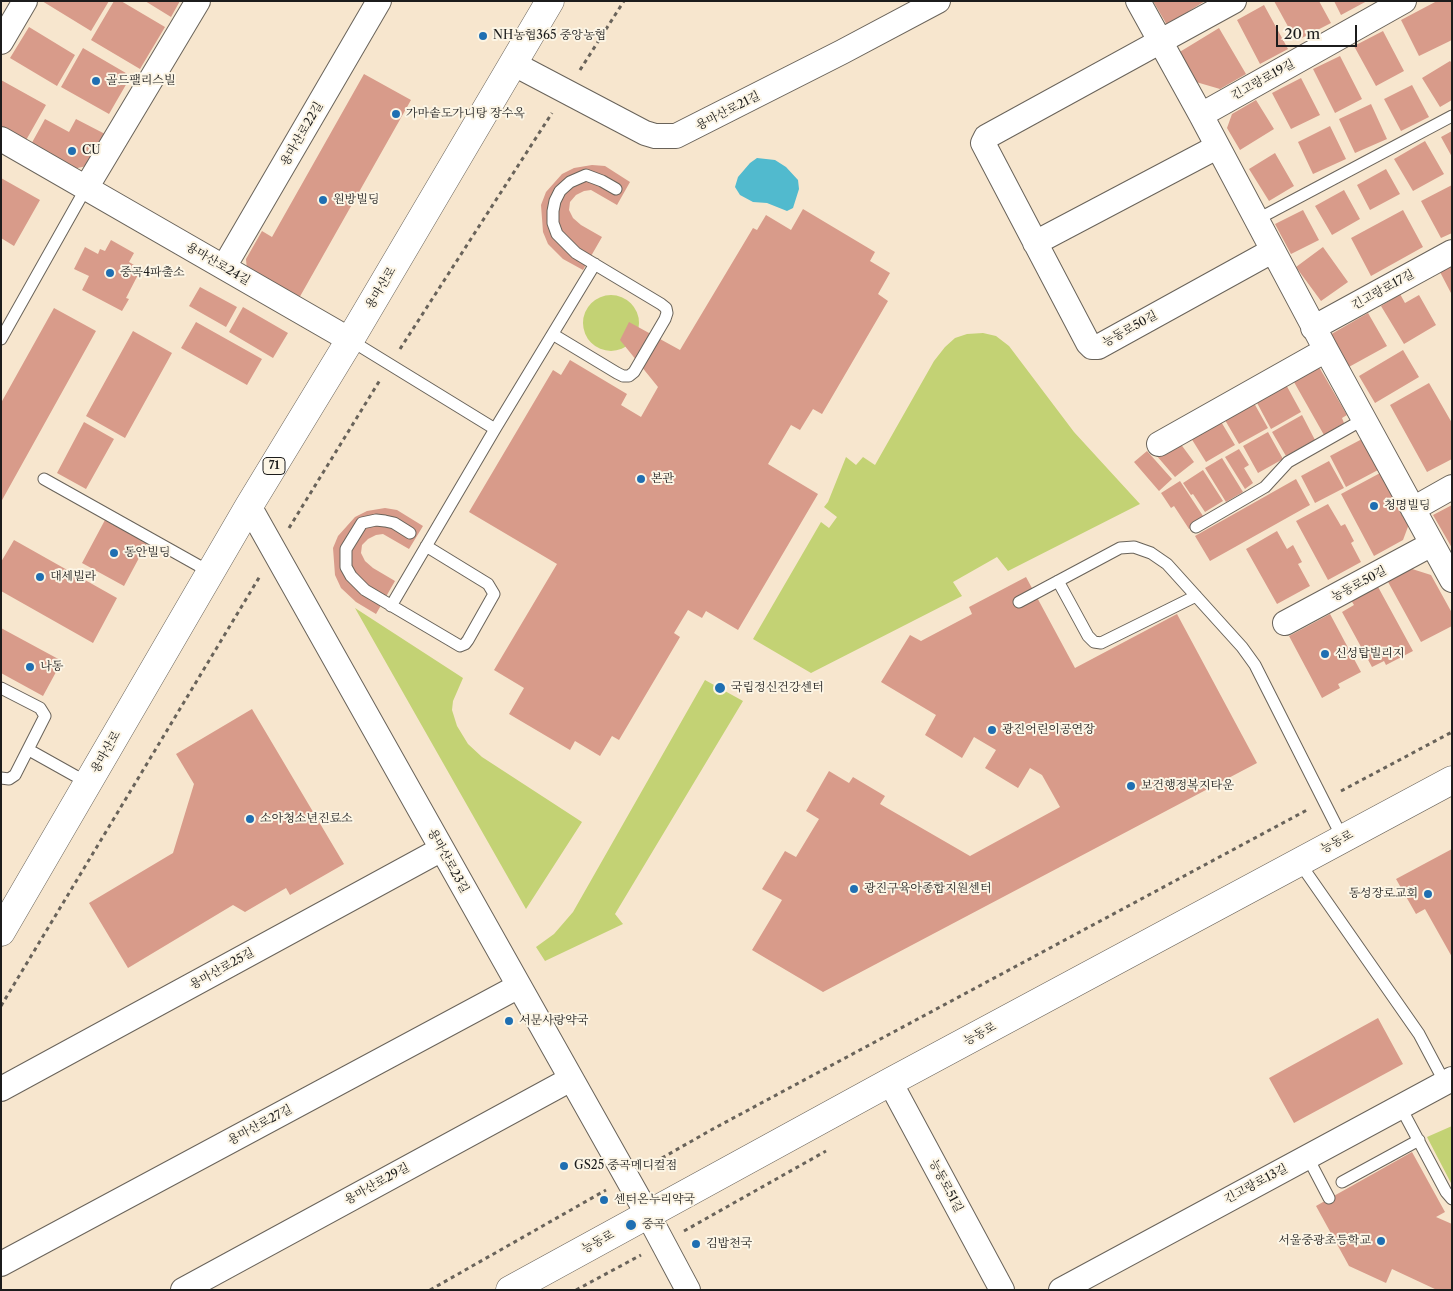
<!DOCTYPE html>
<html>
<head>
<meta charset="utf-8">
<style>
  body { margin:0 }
  #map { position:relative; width:1453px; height:1291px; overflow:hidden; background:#f7e6ce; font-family:"Libre Caslon Text",serif }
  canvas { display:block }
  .frame { position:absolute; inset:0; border:2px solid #1c1c1c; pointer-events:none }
  .scale { position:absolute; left:1276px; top:25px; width:81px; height:22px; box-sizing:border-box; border:2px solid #1c1c1c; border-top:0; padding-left:6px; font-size:15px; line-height:18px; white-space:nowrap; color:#1c1c1c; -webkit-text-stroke:4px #fcf5e5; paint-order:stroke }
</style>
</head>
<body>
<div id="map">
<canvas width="1453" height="1291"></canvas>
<div class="frame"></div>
<div class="scale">20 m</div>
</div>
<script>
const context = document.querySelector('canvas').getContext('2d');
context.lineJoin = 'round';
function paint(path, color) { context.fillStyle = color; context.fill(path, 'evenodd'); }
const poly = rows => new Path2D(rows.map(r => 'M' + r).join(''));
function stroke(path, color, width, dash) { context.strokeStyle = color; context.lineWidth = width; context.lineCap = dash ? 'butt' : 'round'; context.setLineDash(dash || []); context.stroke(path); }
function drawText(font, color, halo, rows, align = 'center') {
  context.font = font + ' "Libre Caslon Text","Noto Serif KR",serif'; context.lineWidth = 4; context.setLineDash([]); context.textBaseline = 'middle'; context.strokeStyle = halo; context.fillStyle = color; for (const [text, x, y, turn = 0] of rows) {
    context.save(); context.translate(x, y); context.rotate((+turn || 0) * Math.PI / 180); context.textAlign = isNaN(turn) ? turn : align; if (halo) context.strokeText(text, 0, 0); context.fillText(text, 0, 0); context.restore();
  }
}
paint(poly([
  '583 323a28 28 0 1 1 56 0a28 28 0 1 1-56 0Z',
  [983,333,996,336,1009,346,1074,432,1140,504,1008,571,997,557,953,582,962,596,811,673,753,639,821,522,829,528,837,517,824,507,828,502,846,457,856,465,863,457,875,465,934,361,945,347,955,338,967,334],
  [355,608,463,678,453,701,452,710,457,726,468,744,482,757,582,822,526,909],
  [705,680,743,701,615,914,623,924,545,961,536,947,554,934,573,912],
  [1452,1126,1452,1185,1427,1137]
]), '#c3d274');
paint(poly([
  [757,158,775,160,786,167,798,180,799,189,793,208,787,211,767,203,753,202,740,195,735,187,738,177,750,163]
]), '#51bace');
paint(poly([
  [42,1,109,1,91,31],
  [114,1,121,1,165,27,140,69,91,40],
  [145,1,180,1,171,17],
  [1153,1,1205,1,1167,25],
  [1274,1,1319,1,1331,23,1296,41],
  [1334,1,1367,1,1341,15],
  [1437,1,1452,1,1452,40,1419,56,1401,20],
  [1264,5,1288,49,1260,64,1237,20],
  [29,27,75,55,57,86,10,58],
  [1219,28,1246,74,1220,89,1196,82,1178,53],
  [1383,31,1404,71,1376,86,1354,46],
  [83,48,131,76,109,114,61,87],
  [1340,56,1362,99,1335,113,1313,69],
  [1450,61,1452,63,1452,100,1440,107,1422,78],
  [364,74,411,100,298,300,247,271,246,259,262,231,272,237],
  [1301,78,1320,115,1291,129,1272,93],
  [1,80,46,105,25,142,1,128],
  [1412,85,1429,117,1401,131,1384,99],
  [1256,100,1274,129,1240,150,1227,128,1232,114],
  [1371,104,1387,139,1355,153,1339,119],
  [45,119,69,132,76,119,105,134,87,166,68,170,29,148],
  [1330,126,1346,159,1313,174,1298,142],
  [1452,131,1452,157,1441,137],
  [1425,141,1444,174,1413,191,1394,159],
  [1275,153,1294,186,1269,201,1249,169],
  [592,165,605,166,630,182,617,205,591,190,584,191,576,195,570,202,569,210,573,218,581,225,602,237,583,270,563,259,548,244,543,232,541,205,546,192,562,174,574,168],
  [1386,169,1400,194,1370,210,1357,185],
  [1,178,40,200,14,246,1,238],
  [1452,185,1452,233,1441,238,1421,201],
  [1344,190,1360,219,1332,235,1315,206],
  [803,209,875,252,870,261,890,273,878,294,888,301,822,414,813,409,800,430,791,425,768,464,818,494,738,630,706,611,702,618,688,610,674,633,680,637,619,740,612,736,600,756,575,741,570,750,509,714,524,688,494,670,557,564,469,512,553,370,561,375,570,360,627,394,621,405,641,417,658,387,620,340,629,322,680,350,753,228,757,230,766,215,791,230],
  [1303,210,1319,240,1291,254,1275,224],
  [1403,210,1423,247,1371,276,1351,238],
  [111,240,134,253,129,262,141,269,126,298,129,299,122,311,82,290,89,276,74,269,85,247,98,254,100,249,105,251],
  [1323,247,1348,282,1321,301,1296,267],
  [1452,266,1452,295,1440,272],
  [200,287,237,307,226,327,189,306],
  [1400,294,1405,303,1419,295,1436,325,1404,344,1381,306],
  [243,307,288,333,273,358,229,332],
  [54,308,96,331,1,502,1,403],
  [1368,313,1387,346,1347,368,1328,336],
  [196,322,262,359,247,385,181,348],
  [133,331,172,353,125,438,86,416],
  [1403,350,1419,377,1375,403,1359,376],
  [1319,367,1347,415,1342,418,1344,423,1324,435,1294,382],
  [1284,381,1301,412,1271,429,1256,401],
  [1429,383,1452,423,1452,459,1427,472,1390,405],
  [1254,403,1268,428,1239,444,1225,420],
  [1302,415,1315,440,1286,456,1272,432],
  [1220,420,1235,445,1206,462,1191,438],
  [84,422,114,439,86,489,57,473],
  [1268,432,1283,459,1258,473,1243,446],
  [1177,439,1194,462,1175,477,1156,455],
  [1362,439,1378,470,1346,487,1330,456],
  [1239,449,1249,465,1244,468,1253,483,1245,489,1225,457],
  [1147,451,1172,479,1159,491,1134,462],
  [1222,458,1243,492,1226,502,1205,468],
  [1329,461,1344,488,1315,503,1301,476],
  [1203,470,1223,501,1205,512,1193,494,1191,495,1183,483],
  [1382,472,1409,524,1403,540,1374,556,1341,494],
  [1296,479,1310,505,1210,561,1195,536],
  [1180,481,1205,519,1189,529,1174,506,1171,508,1161,493],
  [1328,504,1341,526,1345,524,1354,541,1351,543,1361,562,1328,580,1296,521],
  [1452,505,1452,548,1433,515],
  [385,508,397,510,423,526,409,549,383,534,376,535,368,539,362,545,361,553,365,561,373,568,395,581,376,614,356,602,341,588,335,575,333,548,338,536,355,517,367,511],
  [105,520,147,543,124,586,82,563],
  [1277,531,1287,549,1293,545,1302,562,1298,564,1310,586,1277,604,1246,549],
  [14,540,117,598,93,643,1,591,1,562],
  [1409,568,1431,575,1452,613,1452,626,1421,642,1387,580],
  [1026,577,1075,668,1177,614,1257,763,823,992,752,950,782,900,762,889,785,851,796,857,819,819,806,811,829,771,849,783,853,777,885,796,880,804,970,856,1060,807,1042,775,1030,768,1018,788,985,768,996,750,974,737,962,758,925,735,936,715,881,682,910,635,921,641,972,614,969,607],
  [1377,585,1413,651,1386,665,1384,661,1372,667,1342,612,1354,605,1351,600],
  [1330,614,1361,672,1338,684,1340,688,1322,698,1289,636],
  [1,628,62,661,43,696,1,673],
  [252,709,344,864,290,895,286,888,245,912,233,905,128,968,89,903,173,853,194,784,176,754],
  [1452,849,1452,957,1425,909,1416,914,1396,879],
  [1378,1018,1403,1064,1294,1123,1269,1078],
  [1412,1152,1445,1212,1436,1217,1452,1224,1452,1290,1437,1290,1392,1269,1386,1283,1349,1266,1316,1206]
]), '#d89b8a');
const lane = poly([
  [1256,220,1452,116],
  [554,335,617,373,623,376,629,376,634,372,665,319,667,313,666,308,661,304,576,253,557,234,553,223,553,211,555,201,560,191,570,182,586,175,602,181,616,189],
  [1,339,86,188],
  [350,340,495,429],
  [44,479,210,572],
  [1196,527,1265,487,1288,462,1364,419],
  [410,533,394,523,385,521,376,520,362,523,346,549,346,567,351,576,365,590,460,646,465,644,468,640,494,594,488,584,426,546],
  [1058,581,1088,636,1094,642,1101,643,1196,596],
  [1019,602,1120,548,1134,547,1151,553,1167,564,1242,647,1255,665,1343,839],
  [391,606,495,429,595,264],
  [1,688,40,708,45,716,15,775,9,779,1,778],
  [29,750,88,783],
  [1299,862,1419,1034,1445,1083],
  [1400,1106,1446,1192,1452,1199],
  [1307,1156,1329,1198],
  [1342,1182,1419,1140]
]);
const street = poly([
  [1138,1,1201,115,1326,350,1452,580],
  [1234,1,986,137,983,143,1088,343,1092,347,1098,347,1272,251],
  [1,42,25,1],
  [514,64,645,133,655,136,676,136,842,52,938,1],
  [1201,115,1404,1],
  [1,139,350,340],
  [86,188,198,1],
  [1035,243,1217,147],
  [224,267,379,1],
  [1313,328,1452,252],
  [1159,444,1326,350],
  [249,506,648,1215,688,1290],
  [1413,509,1452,487],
  [1285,623,1432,544],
  [890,1082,1002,1290],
  [1,1089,442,849],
  [1,1264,519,986],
  [183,1290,571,1079],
  [1061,1290,1452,1079]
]);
const secondary = poly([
  [510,1290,890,1082,1452,780]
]);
const primary = poly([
  [1,932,249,506,350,340,550,1]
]);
stroke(lane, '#69635a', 13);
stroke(street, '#69635a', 26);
stroke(secondary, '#69635a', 29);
stroke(primary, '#69635a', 29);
stroke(poly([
  [580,70,624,1],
  [400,349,552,113],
  [289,528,380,380],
  [1341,791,1452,732],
  [1,1006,260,576],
  [648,1166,711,1130,1307,810],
  [684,1231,826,1151],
  [430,1290,606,1190],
  [576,1290,641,1255]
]), '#69635a', 3, [4, 4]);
stroke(lane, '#fff', 11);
stroke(street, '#fff', 24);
stroke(secondary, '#fff', 28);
stroke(primary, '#fff', 28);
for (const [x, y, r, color] of [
  [483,36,5,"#1f6fb2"],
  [96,81,5,"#1f6fb2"],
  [396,114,5,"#1f6fb2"],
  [72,151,5,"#1f6fb2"],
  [323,200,5,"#1f6fb2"],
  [110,273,5,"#1f6fb2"],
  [641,479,5,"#1f6fb2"],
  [1374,506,5,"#1f6fb2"],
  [114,553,5,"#1f6fb2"],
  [40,577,5,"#1f6fb2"],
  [1325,654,5,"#1f6fb2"],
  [30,667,5,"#1f6fb2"],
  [720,688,6,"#1f6fb2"],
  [992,730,5,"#1f6fb2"],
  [1131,786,5,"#1f6fb2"],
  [250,819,5,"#1f6fb2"],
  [854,889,5,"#1f6fb2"],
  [1428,894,5,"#1f6fb2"],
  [509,1021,5,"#1f6fb2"],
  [564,1166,5,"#1f6fb2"],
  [604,1200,5,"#1f6fb2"],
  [631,1225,6,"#1f6fb2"],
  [1381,1241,5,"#1f6fb2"],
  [696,1244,5,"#1f6fb2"]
]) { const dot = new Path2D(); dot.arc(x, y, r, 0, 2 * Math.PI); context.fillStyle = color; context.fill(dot); stroke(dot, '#fcf5e5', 2); }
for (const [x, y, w] of [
  [274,466,22]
]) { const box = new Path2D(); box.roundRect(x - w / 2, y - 8.5, w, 17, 4); context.fillStyle = '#fcf5e5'; context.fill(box); stroke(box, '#1c1c1c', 1); }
drawText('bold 11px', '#1c1c1c', null, [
  ["71",274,466]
]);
drawText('12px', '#1c1c1c', '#fcf5e5', [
  ["NH농협365 중앙농협",493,36],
  ["골드팰리스빌",106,81],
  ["가마솥도가니탕 장수옥",406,114],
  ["CU",82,151],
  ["원방빌딩",333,200],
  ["중곡4파출소",120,273],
  ["본관",651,479],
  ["청명빌딩",1384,506],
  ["동안빌딩",124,553],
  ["대세빌라",50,577],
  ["신성탑빌리지",1335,654],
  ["나동",40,667],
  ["국립정신건강센터",731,688],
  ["광진어린이공연장",1002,730],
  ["보건행정복지타운",1141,786],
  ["소아청소년진료소",260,819],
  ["광진구육아종합지원센터",864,889],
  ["동성장로교회",1418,894,"right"],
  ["서문사랑약국",519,1021],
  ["GS25 중곡메디컬점",574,1166],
  ["센터온누리약국",614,1200],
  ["중곡",642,1225],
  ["서울중광초등학교",1371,1241,"right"],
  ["김밥천국",706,1244]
], 'left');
drawText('12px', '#1c1c1c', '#fcf5e5', [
  ["긴고랑로19길",1263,80,-29],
  ["용마산로21길",728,111,-27],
  ["용마산로22길",302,134,-60],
  ["용마산로24길",218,264,30],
  ["용마산로",381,288,-59],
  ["긴고랑로17길",1383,290,-29],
  ["능동로50길",1130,329,-29],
  ["농동로50길",1359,584,-28],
  ["용마산로",106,752,-60],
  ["능동로",1337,842,-28],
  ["용마산로23길",448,861,61],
  ["용마산로25길",222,969,-29],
  ["능동로",980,1034,-28],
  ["용마산로27길",260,1125,-28],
  ["용마산로29길",377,1184,-29],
  ["긴고랑로13길",1256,1184,-28],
  ["능동로51길",946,1186,62],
  ["능동로",598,1242,-28]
]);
</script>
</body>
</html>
